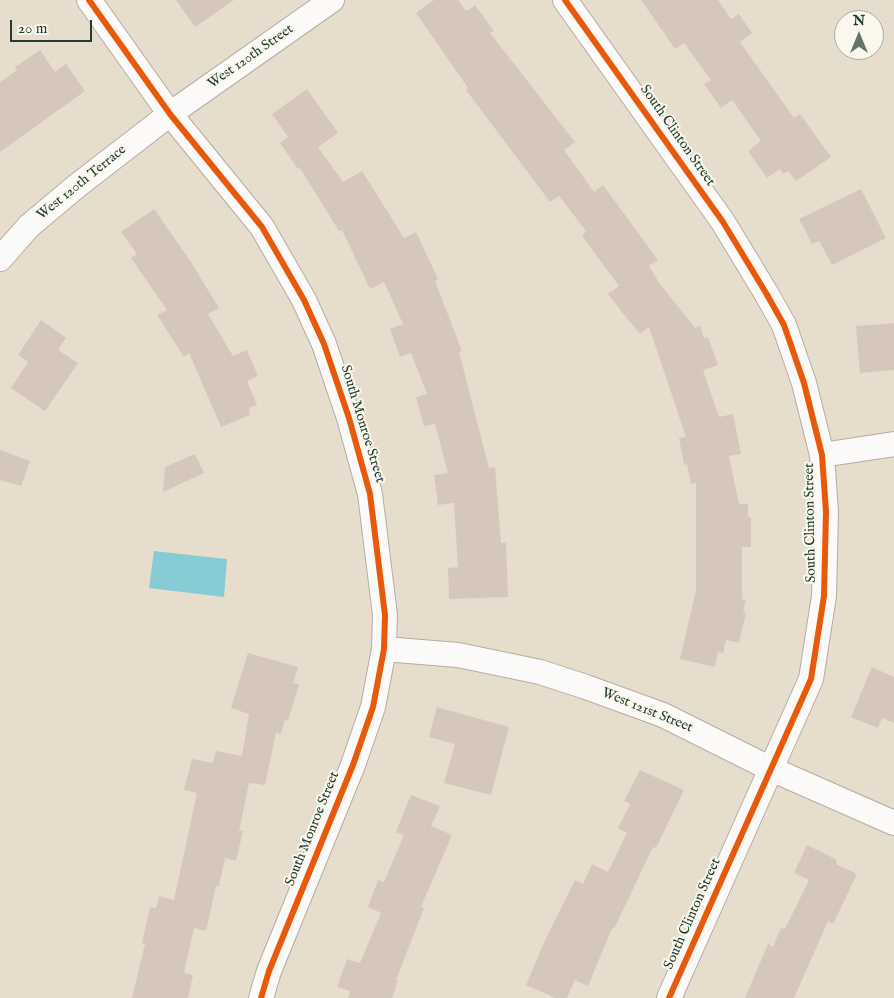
<!DOCTYPE html>
<html>
<head>
<meta charset="utf-8">
<style>
  body { margin:0 }
  #map { position:relative; width:894px; height:998px; overflow:hidden; background:#e7ddcd; font-family:"IM FELL English",serif }
  canvas { display:block }
  .north { position:absolute; left:834px; top:10px; width:50px; height:50px; box-sizing:border-box; background:#fbf7ec; border:1px solid #a3ada2; border-radius:50%; rotate:0deg; font-size:14px; font-weight:700; line-height:20px; text-align:center; color:#1f3d34 }
  .north::after { content:''; display:block; margin:auto; width:18px; height:22px; background:#65756a; clip-path:polygon(50% 0,100% 100%,50% 72%,0 100%) }
  .scale { position:absolute; left:10px; top:20px; width:82px; height:22px; box-sizing:border-box; border:2px solid #1f3d34; border-top:0; padding-left:6px; font-size:15px; line-height:18px; white-space:nowrap; color:#1f3d34; -webkit-text-stroke:4px #fbf7ec; paint-order:stroke }
</style>
</head>
<body>
<div id="map">
<canvas width="894" height="998"></canvas>
<div class="north">N</div>
<div class="scale">20 m</div>
</div>
<script>
const context = document.querySelector('canvas').getContext('2d');
context.lineJoin = 'round';
function paint(path, color) { context.fillStyle = color; context.fill(path, 'evenodd'); }
const poly = rows => new Path2D(rows.map(r => 'M' + r).join(''));
function stroke(path, color, width, dash) { context.strokeStyle = color; context.lineWidth = width; context.lineCap = dash ? 'butt' : 'round'; context.setLineDash(dash || []); context.stroke(path); }
function drawText(font, color, halo, rows, align = 'center') {
  context.font = font + ' "IM FELL English",serif'; context.lineWidth = 4; context.setLineDash([]); context.textBaseline = 'middle'; context.strokeStyle = halo; context.fillStyle = color; for (const [text, x, y, turn = 0] of rows) {
    context.save(); context.translate(x, y); context.rotate((+turn || 0) * Math.PI / 180); context.textAlign = isNaN(turn) ? turn : align; if (halo) context.strokeText(text, 0, 0); context.fillText(text, 0, 0); context.restore();
  }
}
paint(poly([
  [154,551,227,559,224,597,149,588]
]), '#86ccd5');
paint(poly([
  [176,0,234,0,195,27],
  [434,0,458,0,466,11,475,5,494,31,490,33,575,142,564,150,594,192,603,185,658,260,649,266,660,284,695,328,700,326,704,338,708,337,718,365,703,370,719,417,733,414,741,454,729,456,739,504,748,504,748,517,751,517,751,547,742,547,742,599,746,600,743,612,746,613,739,643,726,640,723,653,718,652,715,667,680,659,696,590,696,483,691,484,687,464,684,465,679,438,686,437,649,327,640,334,625,316,608,294,619,286,582,236,586,231,559,196,550,202,466,90,468,88,416,13],
  [641,0,718,0,731,19,739,14,752,33,740,42,794,118,800,114,831,157,796,181,788,171,783,174,780,169,767,178,748,151,761,141,732,100,721,108,704,84,711,80,684,43,675,49],
  [40,50,55,72,66,64,85,91,0,152,0,82,17,70,15,67],
  [307,89,338,133,318,147,343,182,362,171,404,238,416,232,438,279,435,281,462,351,459,352,489,468,495,467,501,543,506,543,508,597,449,599,448,568,458,567,454,503,438,505,434,475,448,473,435,424,424,426,416,397,427,394,411,353,400,357,390,329,403,324,384,282,370,289,342,230,339,231,300,168,298,169,280,143,288,137,272,114],
  [861,189,886,238,832,265,819,241,812,244,799,219],
  [154,209,191,262,219,308,208,314,233,356,247,350,258,376,247,381,257,405,249,408,250,415,221,427,189,353,184,357,157,315,167,310,131,258,137,254,121,232],
  [41,320,66,338,58,350,78,363,45,411,11,388,28,362,18,355],
  [894,323,894,370,860,373,856,326],
  [0,450,30,461,21,486,0,480],
  [195,454,204,473,163,492,165,467],
  [248,653,298,667,293,683,299,684,288,721,285,720,281,734,276,732,265,785,249,783,239,831,243,831,236,861,225,858,219,886,216,886,206,931,194,928,184,973,193,975,188,998,132,998,145,944,142,943,150,907,156,908,159,896,174,900,197,793,184,790,192,759,213,763,216,751,242,756,249,714,231,708],
  [872,667,894,677,894,723,882,718,878,728,851,717],
  [437,707,509,727,491,795,444,783,455,744,429,737],
  [640,770,684,790,656,848,653,847,614,929,612,928,588,986,575,980,567,998,556,998,526,985,546,938,575,880,583,884,592,864,608,872,627,833,618,828,630,804,624,801],
  [411,795,440,806,431,826,452,835,421,907,424,908,396,980,398,981,392,998,348,998,350,991,337,987,347,959,360,963,381,913,368,907,378,880,384,882,404,835,396,832],
  [807,845,837,860,836,864,857,874,833,924,828,921,794,998,745,998,768,944,773,947,781,928,785,929,809,880,794,873]
]), '#d6c7bd');
const street = poly([
  [89,0,170,114,262,227,304,300,324,344,349,418,370,494,385,615,384,649,373,707,353,765,269,971,261,998],
  [565,0,723,222,766,293,784,325,804,383,822,455,826,512,824,596,811,679,669,998],
  [0,259,29,226,78,185,170,114,332,0],
  [822,455,894,444],
  [384,649,458,655,540,672,586,687,663,715,771,769,894,823]
]);
stroke(street, '#b2aea3', 26);
stroke(street, '#fbfaf8', 24);
stroke(poly([
  [89,0,170,114,262,227,304,300,324,344,349,418,370,494,385,615,384,649,373,707,353,765,269,971,261,998],
  [565,0,723,222,766,293,784,325,804,383,822,455,826,512,824,596,811,679,669,998]
]), '#e8590c', 6);
drawText('14px', '#1f3d34', '#fbf7ec', [
  ["West 120th Street",251,57,-35],
  ["South Clinton Street",677,136,55],
  ["West 120th Terrace",82,183,-39],
  ["South Monroe Street",362,424,73],
  ["South Clinton Street",811,523,-91],
  ["West 121st Street",647,711,22],
  ["South Monroe Street",313,829,-68],
  ["South Clinton Street",693,914,-66]
]);
</script>
</body>
</html>
